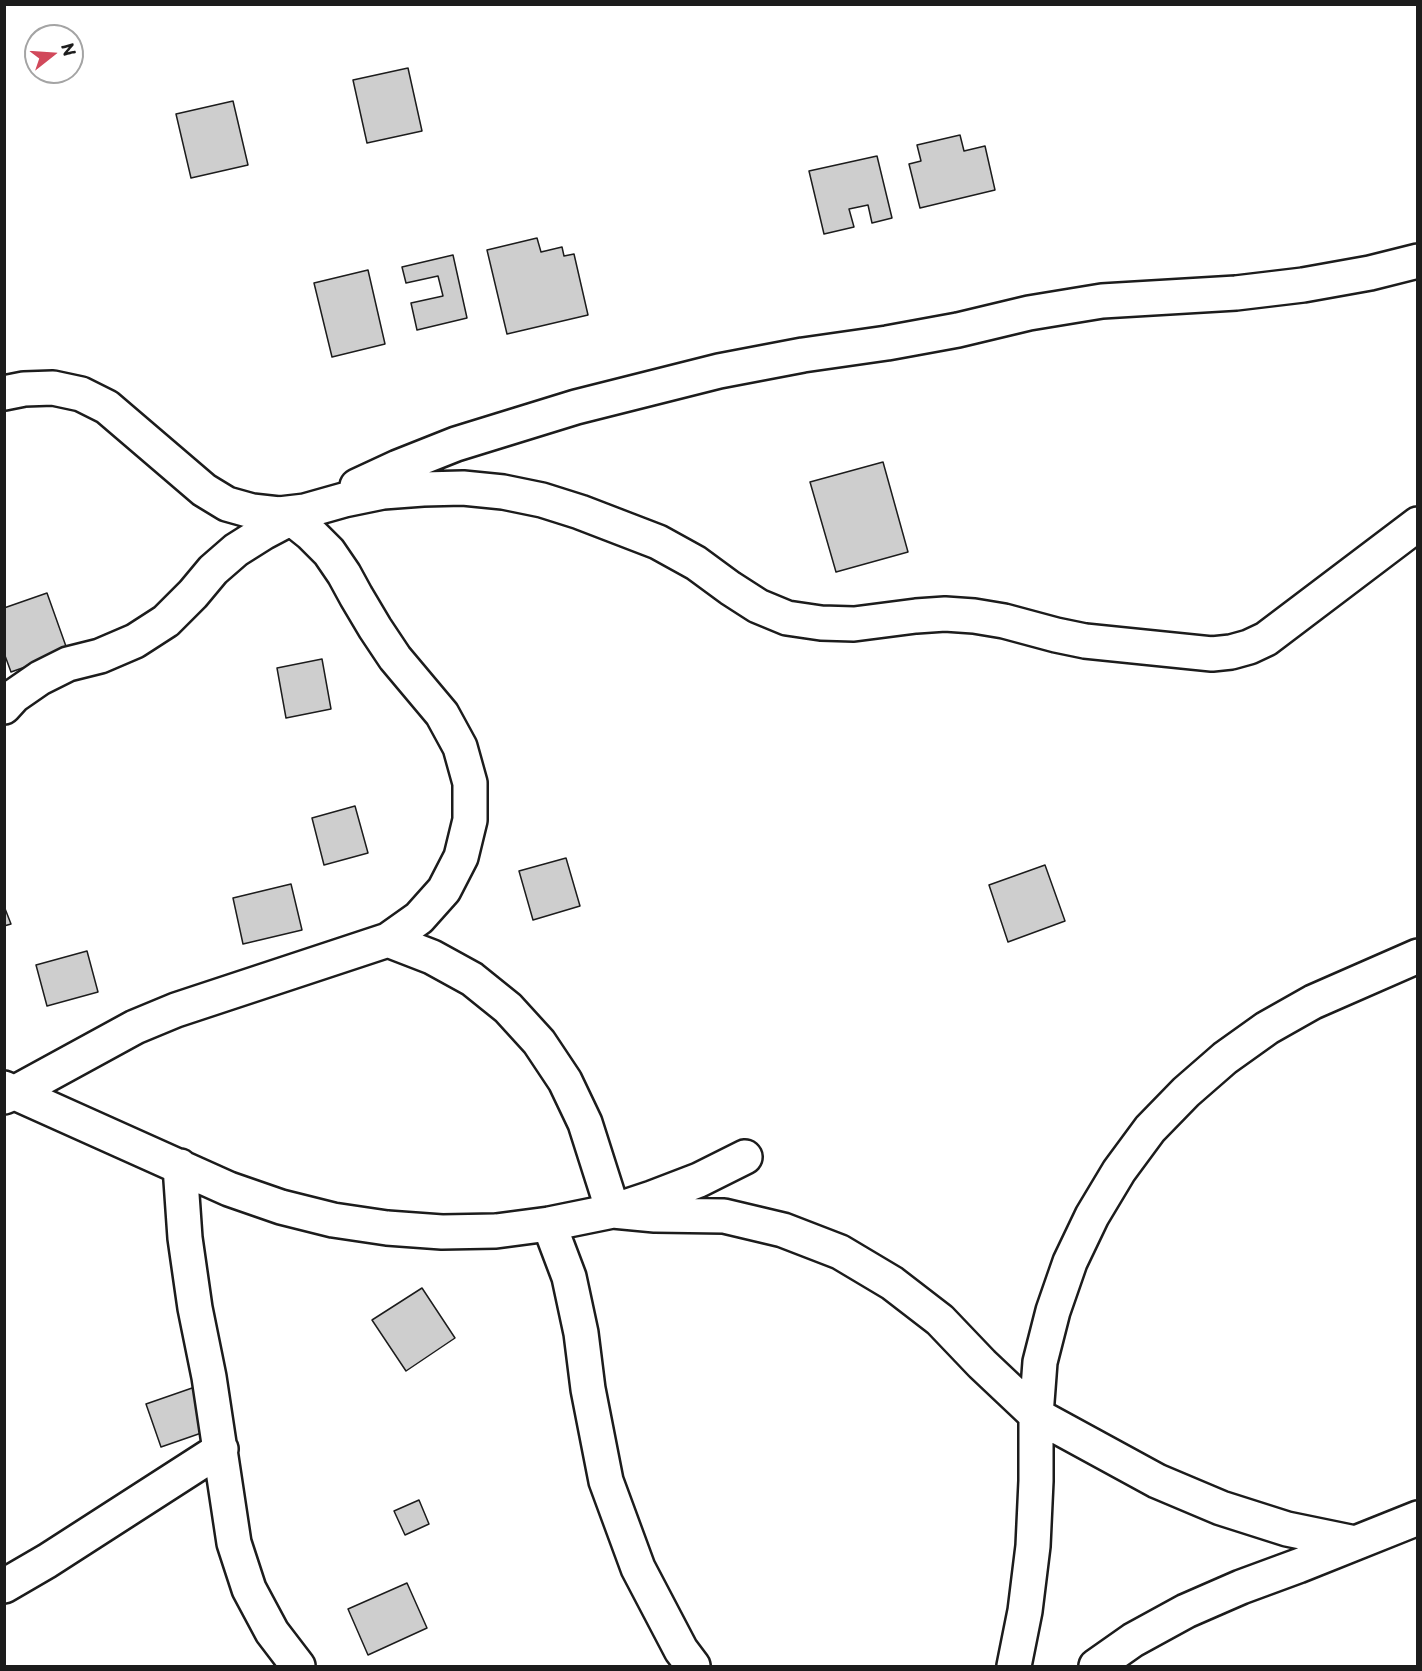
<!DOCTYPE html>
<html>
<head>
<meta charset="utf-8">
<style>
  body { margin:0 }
  #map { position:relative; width:1422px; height:1671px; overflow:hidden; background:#fff; font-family:"Playpen Sans",sans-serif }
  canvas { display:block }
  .frame { position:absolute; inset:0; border:6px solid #1c1c1c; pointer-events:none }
  .north { position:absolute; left:24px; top:24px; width:60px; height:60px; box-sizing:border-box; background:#fff; border:2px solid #a4a4a4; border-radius:50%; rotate:73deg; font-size:16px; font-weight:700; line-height:24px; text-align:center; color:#1c1c1c }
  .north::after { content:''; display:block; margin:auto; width:21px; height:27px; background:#d1495b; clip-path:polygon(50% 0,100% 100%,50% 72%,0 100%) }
</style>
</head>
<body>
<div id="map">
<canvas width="1422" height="1671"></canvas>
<div class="frame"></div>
<div class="north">N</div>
</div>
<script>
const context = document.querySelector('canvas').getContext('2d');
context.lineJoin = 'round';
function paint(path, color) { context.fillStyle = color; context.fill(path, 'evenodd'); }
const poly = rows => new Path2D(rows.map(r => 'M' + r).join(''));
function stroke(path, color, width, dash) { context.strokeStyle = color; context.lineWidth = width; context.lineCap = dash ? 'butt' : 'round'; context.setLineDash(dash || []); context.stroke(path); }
const building = poly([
  [408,68,422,131,367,143,353,80,408,68],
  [233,101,248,165,191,178,176,114,233,101],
  [960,135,964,151,985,146,995,190,920,208,909,164,921,161,917,145,960,135],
  [877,156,892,218,872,223,868,205,849,209,854,227,824,234,809,171,877,156],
  [537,238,541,252,562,247,564,256,574,254,588,315,507,334,487,250,537,238],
  [453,255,467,318,417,330,411,303,443,296,438,276,406,283,402,267,453,255],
  [368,270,385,344,332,357,314,283,368,270],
  [883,462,908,552,836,572,810,482,883,462],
  [47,593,68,652,11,672,4,653,4,608,47,593],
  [322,659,331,709,286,718,277,668,322,659],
  [355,806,368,853,324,865,312,818,355,806],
  [566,858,580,906,533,920,519,871,566,858],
  [1045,865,1065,921,1008,942,989,885,1045,865],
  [291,884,302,930,243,944,233,898,291,884],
  [4,906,11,924,4,926,4,906],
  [87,951,98,992,47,1006,36,965,87,951],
  [422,1288,455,1338,406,1371,372,1320,422,1288],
  [195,1387,210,1430,161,1447,146,1404,195,1387],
  [419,1500,429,1524,405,1535,394,1511,419,1500],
  [407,1583,427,1628,368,1655,348,1609,407,1583]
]);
paint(building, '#cecece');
stroke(building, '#1c1c1c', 1.5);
const minor = poly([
  [4,393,24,389,53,388,81,394,107,407,204,490,227,504,252,511,279,514,305,511,344,500,383,492,423,489,463,488,503,492,542,500,580,512,658,542,696,563,730,588,758,606,787,618,821,623,854,624,916,616,945,614,974,616,1004,621,1056,635,1085,641,1212,654,1231,652,1249,647,1266,639,1418,524],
  [357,486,398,467,456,444,576,407,719,371,803,355,887,343,958,330,1029,313,1102,301,1236,293,1303,285,1370,273,1418,261],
  [4,707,14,696,40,678,68,664,100,656,135,641,166,621,193,594,213,570,236,550,263,533,299,514],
  [388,940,432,957,472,979,508,1008,539,1042,565,1081,585,1123,613,1211,655,1215,724,1216,783,1230,840,1252,892,1283,940,1320,982,1364,1036,1415,1157,1481,1221,1508,1287,1529,1355,1543],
  [4,1088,229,1189,281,1207,333,1220,387,1228,442,1232,496,1231,549,1224,613,1211,652,1198,699,1180,745,1157],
  [4,1097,16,1092,135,1027,176,1010,388,940,419,918,444,890,461,857,470,820,470,783,460,747,442,714,395,658,375,628,356,596,344,574,329,552,311,534,291,518],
  [180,1166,185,1238,195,1308,209,1377,234,1543,249,1589,272,1632,298,1666],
  [549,1224,569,1277,581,1333,588,1389,606,1481,638,1568,681,1650,693,1666],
  [4,1586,47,1561,221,1449],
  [1014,1666,1025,1611,1033,1546,1036,1481,1036,1415,1040,1362,1053,1311,1070,1262,1092,1216,1119,1171,1150,1129,1186,1092,1225,1058,1267,1028,1313,1002,1418,956],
  [1096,1666,1133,1640,1186,1611,1241,1587,1298,1566,1418,1518]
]);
stroke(minor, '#1c1c1c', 38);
stroke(minor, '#fff', 33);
</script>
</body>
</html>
